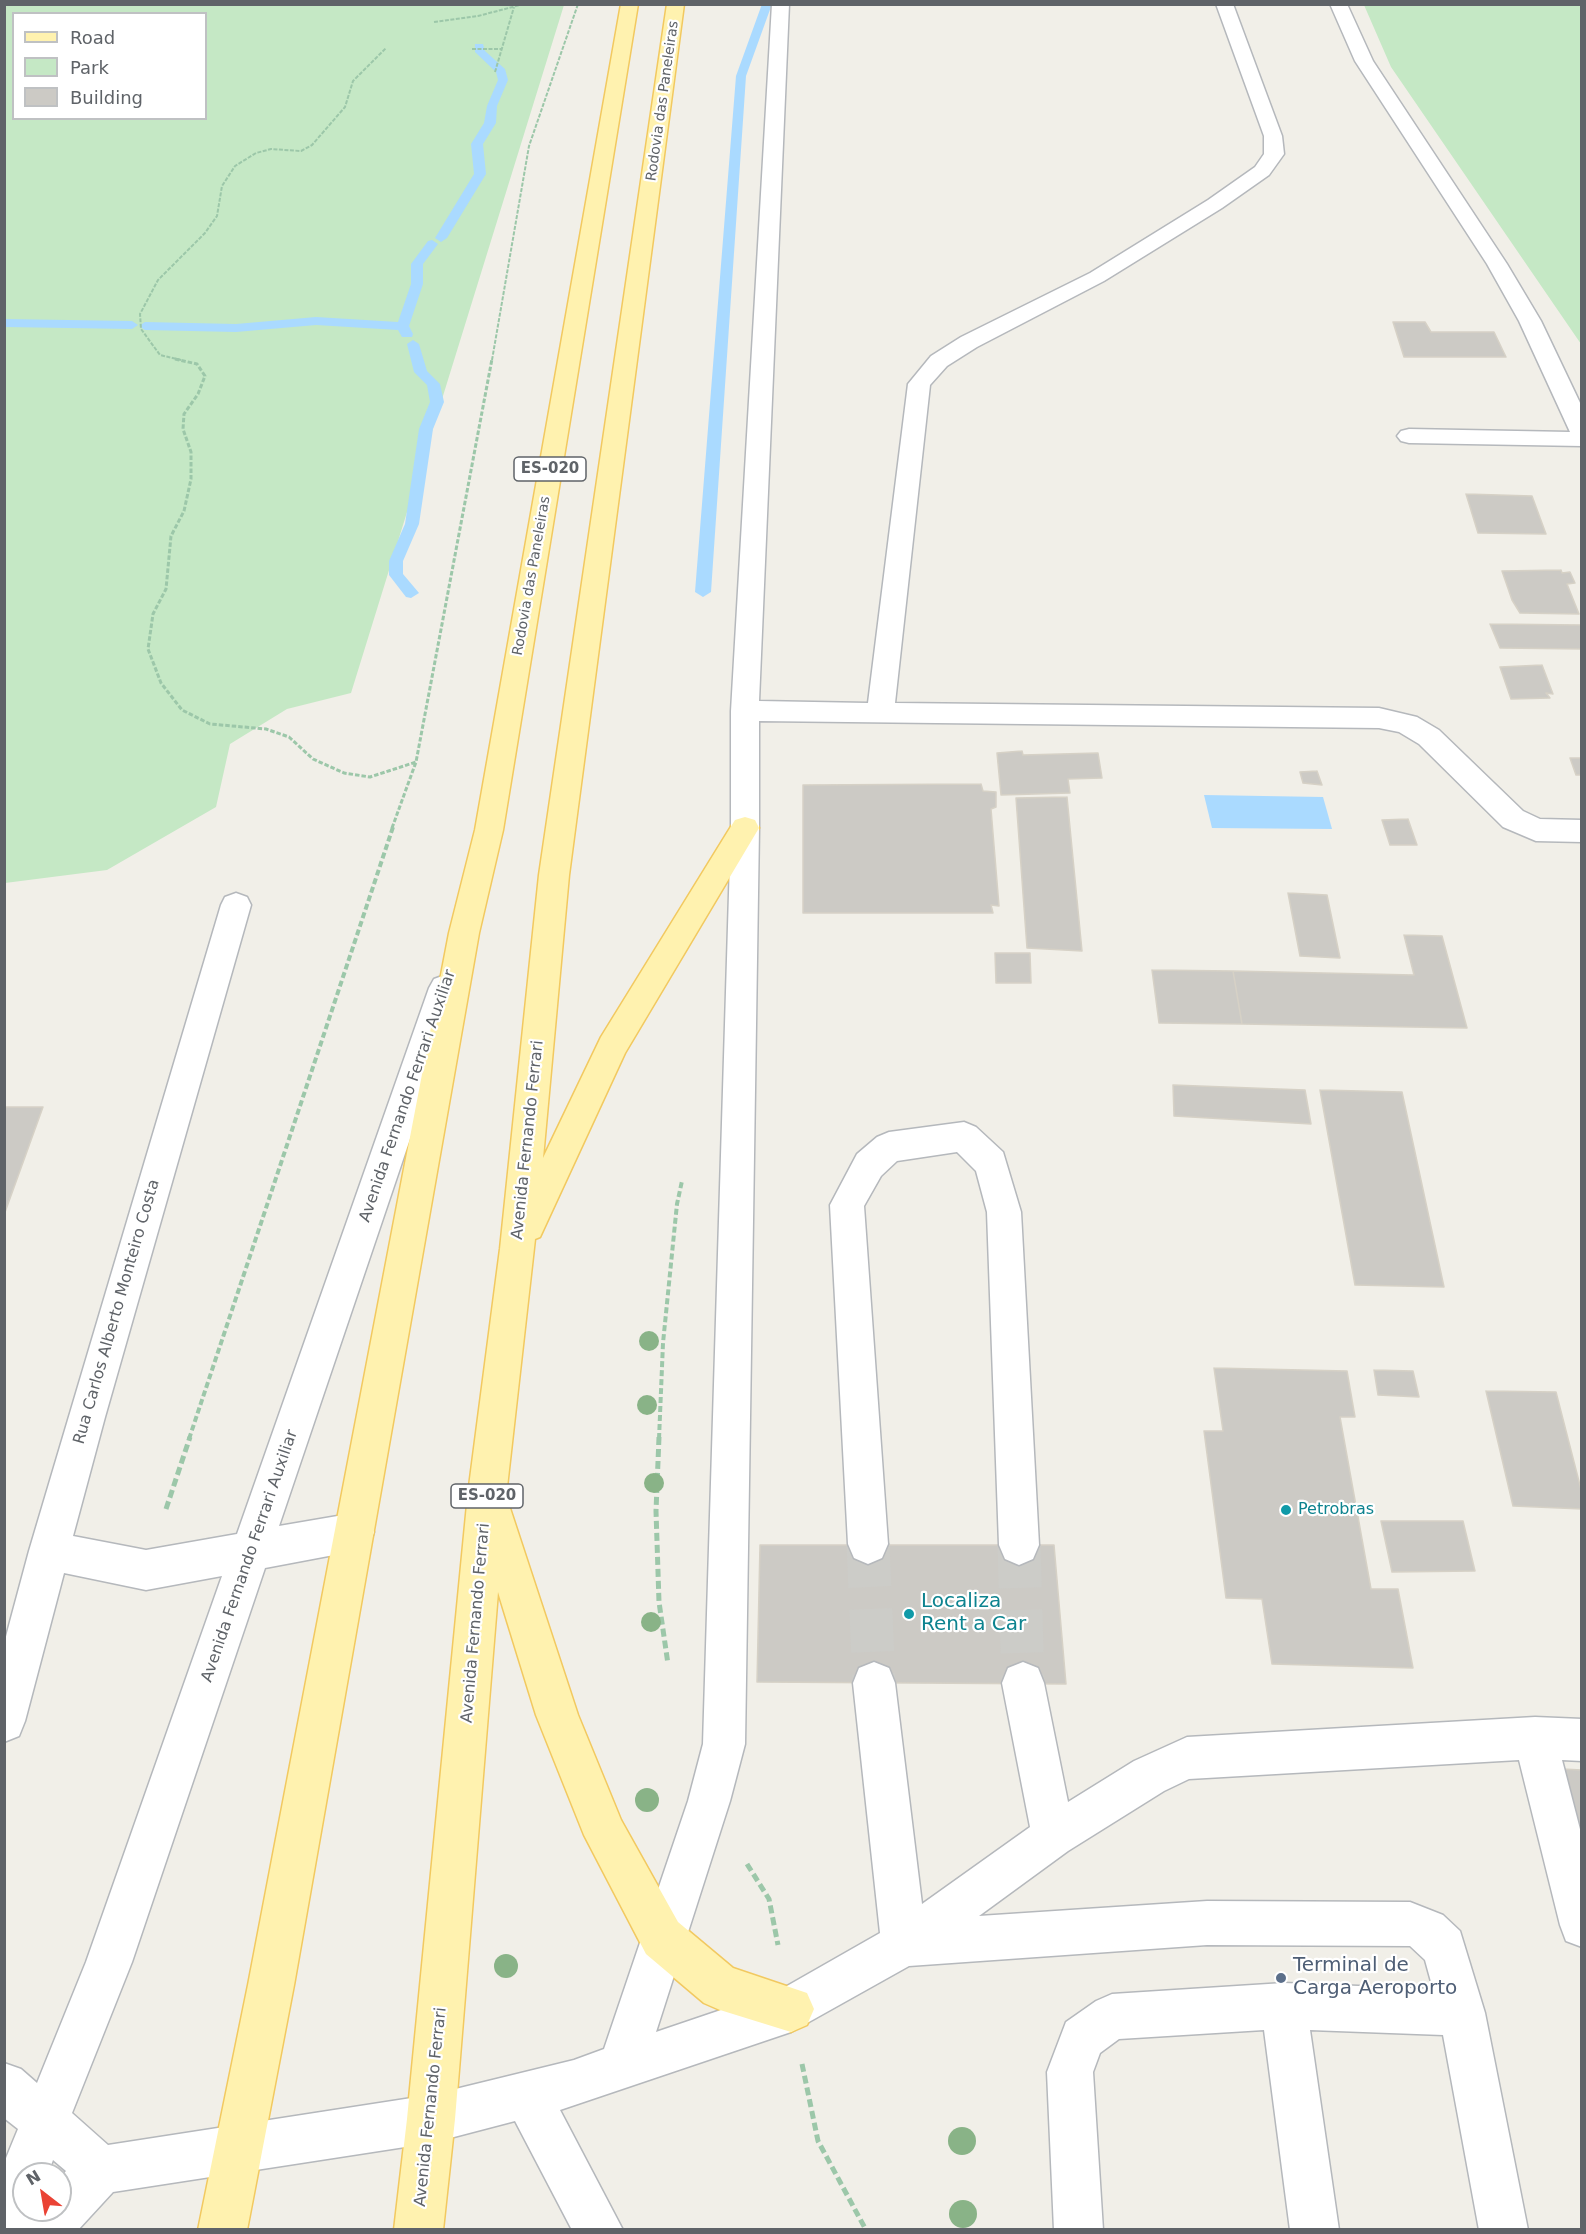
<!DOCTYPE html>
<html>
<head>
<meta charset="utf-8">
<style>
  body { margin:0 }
  #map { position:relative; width:1586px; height:2234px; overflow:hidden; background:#f1efe8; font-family:"DejaVu Sans",sans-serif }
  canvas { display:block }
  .frame { position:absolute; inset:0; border:6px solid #5f6368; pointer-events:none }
  .legend { position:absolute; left:12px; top:12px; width:195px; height:108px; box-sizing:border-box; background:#fff; border:2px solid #bfc1c3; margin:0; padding:8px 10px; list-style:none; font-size:18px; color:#5f6368 }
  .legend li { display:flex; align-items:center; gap:12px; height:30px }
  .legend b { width:30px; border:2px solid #bfc1c3 }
  .north { position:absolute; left:12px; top:2162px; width:60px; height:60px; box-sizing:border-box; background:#fff; border:2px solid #bfc1c3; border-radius:50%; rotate:329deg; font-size:16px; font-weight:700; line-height:24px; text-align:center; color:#5f6368 }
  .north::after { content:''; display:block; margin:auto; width:21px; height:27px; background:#ea4335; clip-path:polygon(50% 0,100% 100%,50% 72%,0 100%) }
</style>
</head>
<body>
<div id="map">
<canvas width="1586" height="2234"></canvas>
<div class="frame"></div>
<ul class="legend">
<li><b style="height:8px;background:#fff2af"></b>Road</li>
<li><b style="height:16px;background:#c5e8c5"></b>Park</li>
<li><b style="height:16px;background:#cccac5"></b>Building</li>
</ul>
<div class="north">N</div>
</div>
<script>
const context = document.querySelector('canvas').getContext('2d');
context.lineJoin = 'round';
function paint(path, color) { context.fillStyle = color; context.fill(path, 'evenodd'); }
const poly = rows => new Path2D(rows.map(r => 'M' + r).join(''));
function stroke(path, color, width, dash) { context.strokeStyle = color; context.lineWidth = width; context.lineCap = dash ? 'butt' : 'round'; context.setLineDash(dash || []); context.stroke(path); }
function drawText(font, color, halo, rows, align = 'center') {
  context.font = font + ' "DejaVu Sans",sans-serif'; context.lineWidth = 4.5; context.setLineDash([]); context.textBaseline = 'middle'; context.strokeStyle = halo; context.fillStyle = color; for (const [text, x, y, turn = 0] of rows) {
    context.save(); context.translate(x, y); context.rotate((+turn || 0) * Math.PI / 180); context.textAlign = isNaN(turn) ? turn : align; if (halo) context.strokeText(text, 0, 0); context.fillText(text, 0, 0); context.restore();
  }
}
paint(poly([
  [4,5,564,5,351,693,287,709,230,744,216,807,107,870,5,883],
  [14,14,206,14,206,118,14,118],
  [1364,5,1581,5,1581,344,1391,67]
]), '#c5e8c5');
paint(poly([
  [1204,795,1323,797,1332,829,1212,828]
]), '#aadaff');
paint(poly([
  [762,4,772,4,746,76,711,592,703,597,695,592,736,76,762,4],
  [475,44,483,44,485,51,505,69,508,80,497,106,496,123,483,144,486,174,447,238,441,242,435,238,474,174,471,144,484,123,487,106,498,80,496,72,475,52,475,44],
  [432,240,438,244,423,264,423,284,409,326,413,334,412,337,402,337,398,330,316,325,236,332,145,330,139,326,145,322,236,324,316,317,398,322,411,284,411,264,428,241,432,240],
  [4,319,132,321,138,325,132,329,4,327,4,319],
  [413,340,419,344,427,371,440,384,444,402,433,429,419,524,403,561,403,574,419,593,411,598,406,597,389,575,389,561,405,524,419,429,430,402,427,385,414,372,407,344,413,340]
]), '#aadaff');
const building = poly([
  [1393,322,1425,322,1431,332,1494,332,1506,357,1404,357,1393,322],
  [1466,494,1532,496,1546,534,1478,533,1466,494],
  [1561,570,1562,573,1570,572,1575,583,1567,584,1579,614,1520,613,1512,600,1502,571,1561,570],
  [1490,624,1582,625,1582,649,1500,648,1490,624],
  [1542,665,1553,694,1546,693,1550,698,1511,699,1500,667,1542,665],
  [1022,751,1023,755,1098,753,1102,778,1068,779,1070,793,1001,795,997,753,1022,751],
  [1570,758,1582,758,1582,775,1576,775,1570,758],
  [1317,771,1322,785,1303,783,1300,772,1317,771],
  [981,784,983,791,996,792,996,807,991,809,999,906,991,905,993,913,803,913,803,785,981,784],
  [1067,797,1082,951,1027,948,1016,798,1067,797],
  [1408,819,1417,845,1390,845,1382,820,1408,819],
  [1288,893,1327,895,1340,958,1300,956,1288,893],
  [1404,935,1442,936,1467,1028,1242,1024,1233,971,1414,975,1404,935],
  [995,953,1030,953,1031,983,996,983,995,953],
  [1152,970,1233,971,1242,1024,1159,1023,1152,970],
  [1173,1085,1305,1090,1311,1124,1174,1116,1173,1085],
  [1320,1090,1402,1092,1444,1287,1355,1285,1320,1090],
  [4,1107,43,1107,4,1215,4,1107],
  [1214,1368,1347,1371,1355,1417,1340,1417,1371,1589,1398,1589,1413,1668,1272,1664,1262,1599,1226,1598,1204,1431,1223,1431,1214,1368],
  [1374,1370,1413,1371,1419,1397,1378,1395,1374,1370],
  [1486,1391,1556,1392,1582,1493,1582,1509,1513,1506,1486,1391],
  [1381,1521,1463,1521,1475,1571,1392,1572,1381,1521],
  [760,1545,1054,1545,1066,1684,757,1682,760,1545],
  [1562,1769,1582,1770,1582,1849,1562,1769]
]);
paint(building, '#cccac5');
stroke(building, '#d6d1c6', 1.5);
stroke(poly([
  [868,1544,874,1683],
  [1019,1545,1023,1683]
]), '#ccccc8', 43, [43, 22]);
const minor = poly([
  [772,4,789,4,759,701,868,703,908,384,931,356,961,337,1090,273,1208,200,1255,167,1264,154,1264,136,1216,4,1233,4,1282,136,1284,154,1269,175,1222,208,1104,281,977,347,947,366,930,385,895,703,1379,708,1417,717,1439,730,1523,811,1540,819,1582,820,1582,842,1536,841,1503,827,1419,744,1399,732,1379,728,759,721,759,828,745,1744,730,1801,656,2032,780,1990,880,1933,853,1683,859,1668,874,1662,889,1668,895,1683,922,1904,1030,1827,1002,1683,1008,1668,1023,1662,1038,1668,1044,1683,1068,1802,1134,1761,1187,1737,1535,1717,1582,1719,1582,1761,1562,1760,1582,1837,1582,1947,1566,1941,1560,1925,1519,1760,1189,1779,1164,1791,1068,1851,979,1916,1207,1901,1410,1902,1443,1915,1460,1931,1485,2013,1528,2230,1479,2230,1443,2035,1310,2030,1339,2230,1290,2230,1264,2030,1119,2039,1100,2053,1093,2072,1103,2230,1054,2230,1047,2072,1066,2022,1096,2001,1112,1994,1284,1983,1433,1989,1425,1960,1410,1946,1207,1945,909,1966,791,2032,560,2110,623,2230,572,2230,515,2121,431,2143,113,2192,78,2230,4,2230,4,2163,18,2129,4,2118,4,2063,21,2069,37,2083,86,1962,222,1576,146,1590,64,1573,25,1721,19,1736,4,1742,4,1644,29,1551,221,905,225,897,236,893,247,897,251,905,105,1417,73,1536,146,1550,237,1534,429,988,434,979,445,975,456,979,461,988,279,1526,355,1513,369,1518,374,1532,369,1546,355,1551,265,1568,132,1962,72,2113,108,2145,431,2095,574,2060,604,2049,688,1801,703,1744,731,828,731,711,772,4],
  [53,2160,66,2171,60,2178,60,2210,24,2210,24,2174,48,2174,53,2160],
  [1330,4,1347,4,1373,61,1507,264,1541,321,1582,407,1582,446,1409,443,1401,441,1397,436,1401,431,1409,429,1570,432,1519,321,1487,264,1355,61,1330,4],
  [964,1122,976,1127,1003,1152,1021,1212,1039,1545,1033,1559,1019,1565,1005,1559,999,1545,987,1212,976,1171,957,1152,897,1161,881,1176,864,1206,888,1544,882,1558,868,1564,854,1558,848,1544,830,1205,857,1154,877,1137,889,1132,964,1122]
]);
const major = poly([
  [621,4,638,4,503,830,479,933,294,1985,247,2230,198,2230,248,1985,449,933,475,830,621,4],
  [667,4,684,4,569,875,543,1158,601,1037,735,820,745,817,755,820,759,828,625,1053,540,1237,535,1239,506,1496,578,1715,621,1820,678,1922,733,1968,807,1993,814,2009,807,2025,791,2032,720,2010,704,2003,646,1954,584,1835,536,1715,498,1592,455,2119,443,2230,394,2230,407,2119,468,1494,500,1249,539,875,667,4]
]);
stroke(minor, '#b5b8bc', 3);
stroke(major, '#f2c960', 3);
stroke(poly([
  [434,22,478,16,524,4],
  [472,49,502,49],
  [495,72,514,7],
  [181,360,160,355,141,329,140,314,158,280,205,233,217,216,222,186,235,166,256,153,271,149,301,151,312,145,345,107,353,81,386,48],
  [492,360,529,146,578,4]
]), '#9cc7a9', 2, [4, 1.5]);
stroke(poly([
  [175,359,197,364,205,376,198,394,184,414,183,429,191,452,191,479,184,511,171,536,166,589,153,614,148,649,161,683,182,710,210,724,266,729,289,737,313,759,344,773,370,777,416,762],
  [392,828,416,762,492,359]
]), '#9cc7a9', 3, [4.5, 2]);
stroke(poly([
  [189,1439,393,827],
  [659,1439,663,1343,677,1204,682,1181]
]), '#9cc7a9', 4, [6, 3]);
stroke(poly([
  [659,1437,656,1511,659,1602,668,1664],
  [166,1509,190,1437],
  [747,1864,769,1899,778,1945],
  [802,2064,818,2141,866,2230]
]), '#9cc7a9', 5, [8, 4]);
paint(minor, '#fff');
paint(major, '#fff2af');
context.fillStyle = '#89b387';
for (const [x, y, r] of [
  [649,1341,10],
  [647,1405,10],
  [654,1483,10],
  [651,1622,10],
  [647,1800,12],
  [506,1966,12],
  [962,2141,14],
  [963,2214,14]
]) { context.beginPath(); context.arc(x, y, r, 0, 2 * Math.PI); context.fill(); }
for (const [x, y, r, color] of [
  [1286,1510,6,"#0f9aa8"],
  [909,1614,6,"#0f9aa8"],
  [1281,1978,6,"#5c6f8a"]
]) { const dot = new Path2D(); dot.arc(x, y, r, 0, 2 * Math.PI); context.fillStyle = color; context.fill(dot); stroke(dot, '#fff', 2); }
drawText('14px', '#5f6368', '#fff', [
  ["Rodovia das Paneleiras",663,101,-82],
  ["Rodovia das Paneleiras",532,576,-80]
]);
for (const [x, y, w] of [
  [550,469,72],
  [487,1496,72]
]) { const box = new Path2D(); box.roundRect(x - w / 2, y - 12, w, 24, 4.5); context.fillStyle = '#fff'; context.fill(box); stroke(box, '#5f6368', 1.5); }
drawText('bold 15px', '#5f6368', null, [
  ["ES-020",550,469],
  ["ES-020",487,1496]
]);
drawText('16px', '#5f6368', '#fff', [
  ["Avenida Fernando Ferrari Auxiliar",408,1096,-71],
  ["Avenida Fernando Ferrari",528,1140,-84],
  ["Rua Carlos Alberto Monteiro Costa",117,1312,-74],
  ["Avenida Fernando Ferrari Auxiliar",250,1556,-71],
  ["Avenida Fernando Ferrari",476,1623,-85],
  ["Avenida Fernando Ferrari",431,2107,-84]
]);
drawText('16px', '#0d838f', '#fff', [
  ["Petrobras",1298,1510]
], 'left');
drawText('20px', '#0d838f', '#fff', [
  ["Localiza",921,1602],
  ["Rent a Car",921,1625]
], 'left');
drawText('20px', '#4e5e75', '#fff', [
  ["Terminal de",1293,1966],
  ["Carga Aeroporto",1293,1989]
], 'left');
</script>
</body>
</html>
